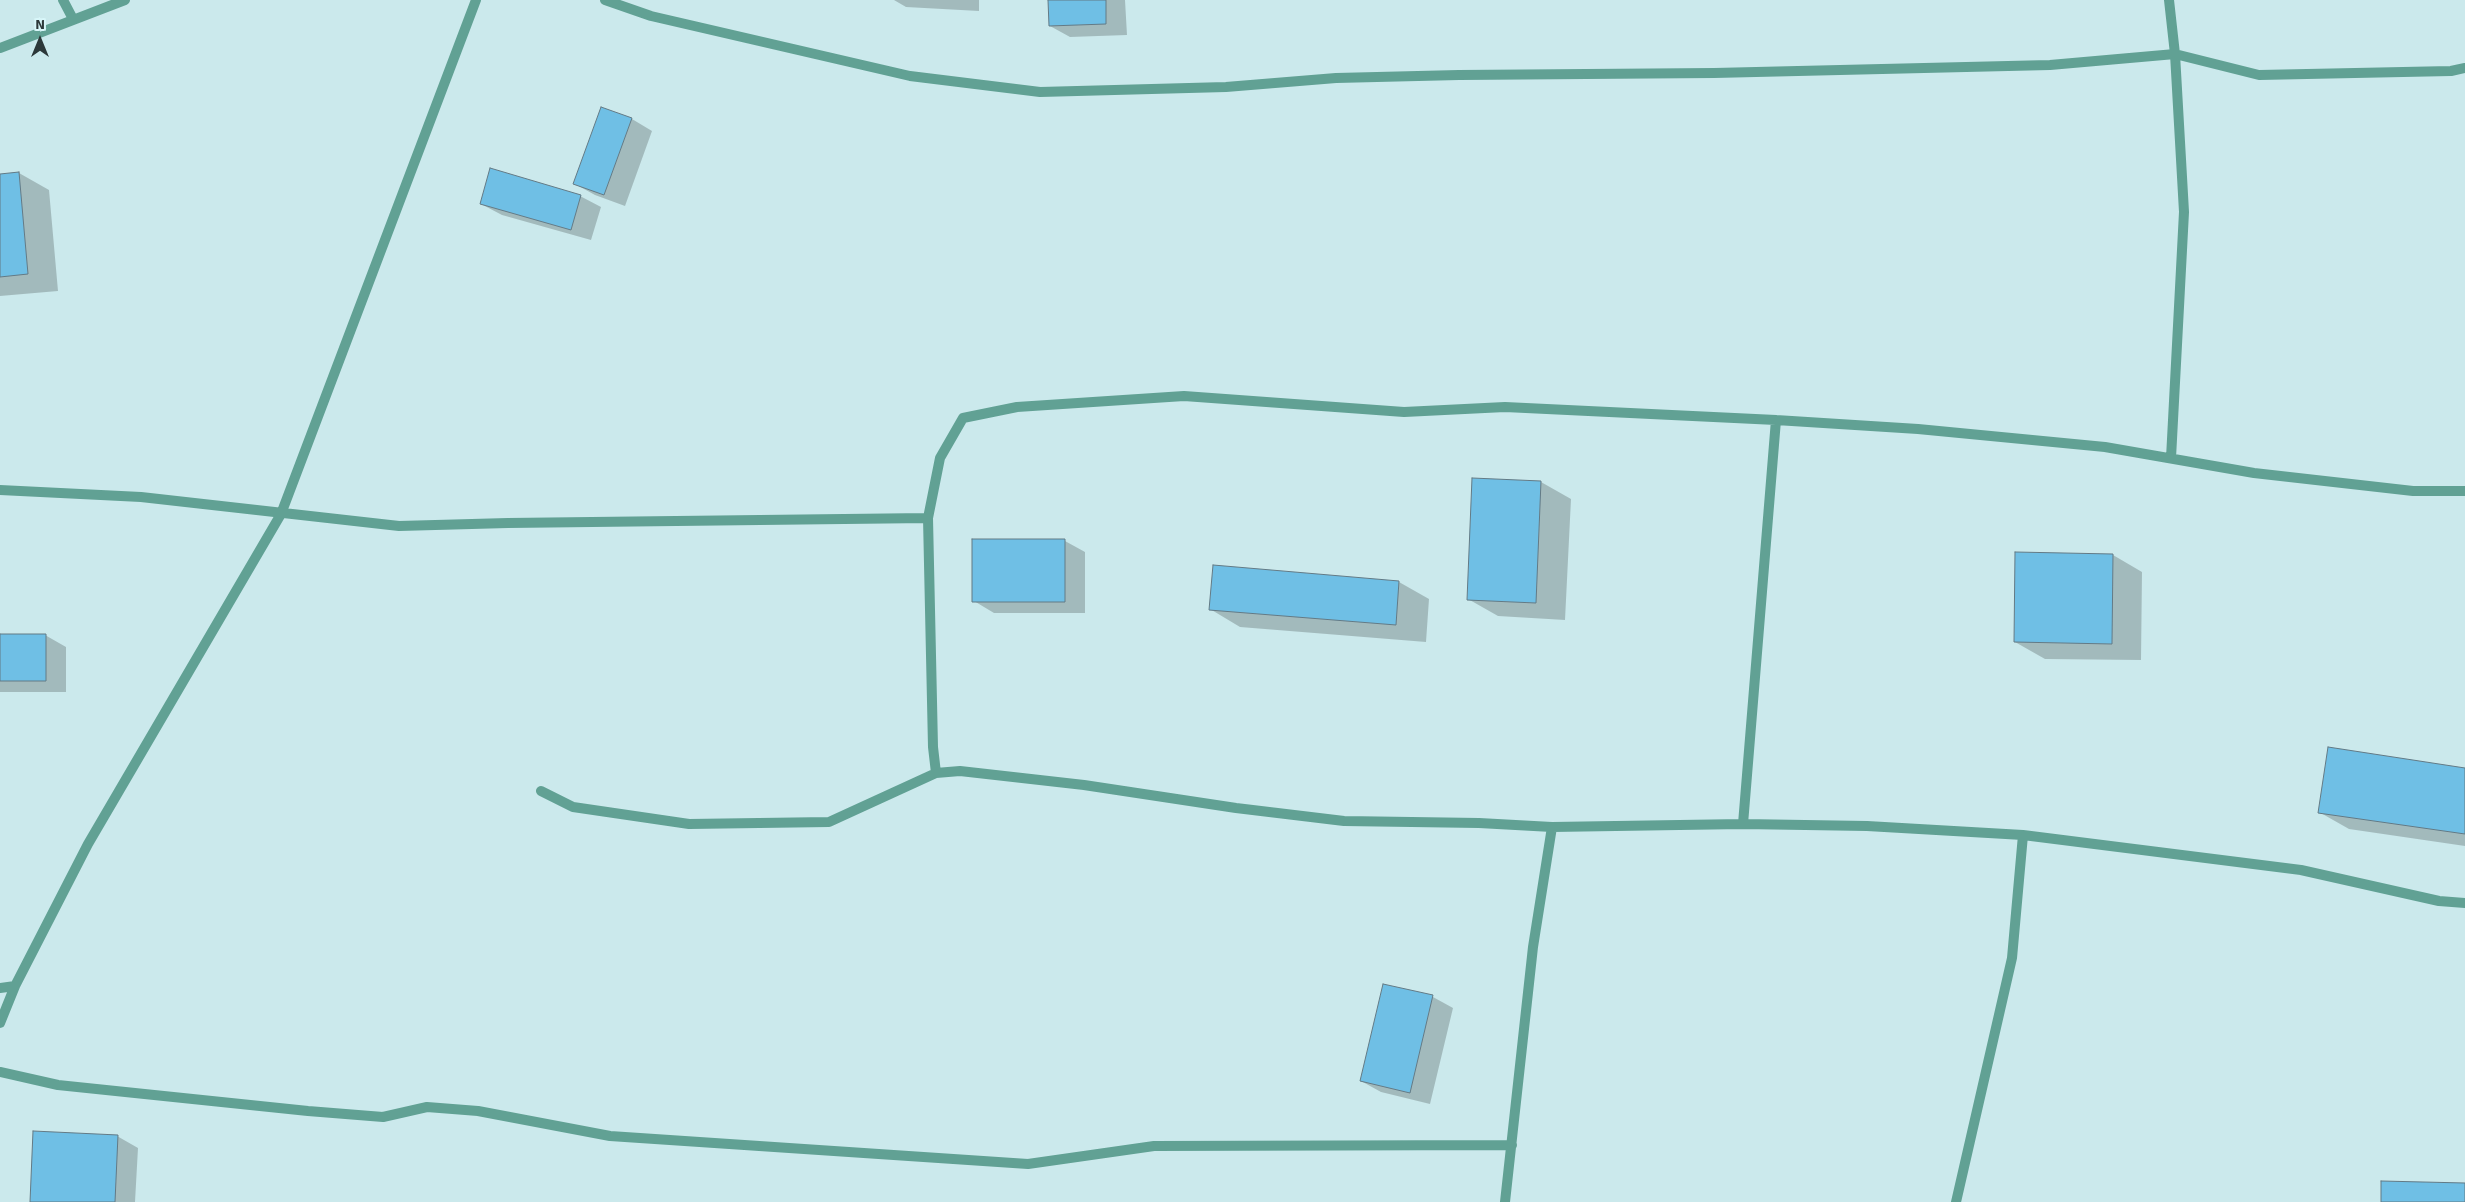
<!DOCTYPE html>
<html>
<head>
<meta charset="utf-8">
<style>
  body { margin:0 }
  #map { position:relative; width:2465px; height:1202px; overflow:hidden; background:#cbe9ec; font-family:Signika,sans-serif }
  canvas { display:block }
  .north { position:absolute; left:15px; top:15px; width:50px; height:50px; -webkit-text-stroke:4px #d8f6f9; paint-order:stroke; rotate:0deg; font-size:14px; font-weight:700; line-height:20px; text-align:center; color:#2c3839 }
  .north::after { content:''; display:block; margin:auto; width:18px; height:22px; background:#2c3839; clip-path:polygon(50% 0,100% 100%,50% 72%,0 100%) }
</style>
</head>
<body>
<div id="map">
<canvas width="2465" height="1202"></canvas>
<div class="north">N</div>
</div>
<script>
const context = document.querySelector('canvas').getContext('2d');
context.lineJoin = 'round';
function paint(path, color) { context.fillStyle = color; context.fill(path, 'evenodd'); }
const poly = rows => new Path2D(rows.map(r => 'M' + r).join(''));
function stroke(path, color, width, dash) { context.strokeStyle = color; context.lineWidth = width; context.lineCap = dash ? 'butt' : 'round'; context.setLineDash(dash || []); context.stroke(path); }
paint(poly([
  [894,0,979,0,979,11,906,7],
  [1049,0,1125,0,1127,35,1070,37,1050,26],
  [602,109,632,119,652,131,625,206,595,195,575,184],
  [19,173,49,190,58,291,0,296,0,175],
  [580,196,601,207,591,240,502,215,481,204],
  [1541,482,1571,499,1565,620,1498,616,1468,599],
  [1065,541,1085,552,1085,613,994,613,974,601],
  [2113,555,2142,572,2141,660,2045,659,2015,642],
  [1214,567,1399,582,1429,599,1426,642,1240,627,1210,609],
  [0,635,45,635,66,647,66,692,0,692],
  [2465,769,2465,846,2349,829,2319,812],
  [1384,985,1433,997,1453,1008,1430,1104,1381,1092,1361,1081],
  [117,1136,138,1148,135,1202,31,1202]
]), '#0003');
const building = poly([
  [1048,0,1106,0,1106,24,1049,26,1048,0],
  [601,107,632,118,604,195,573,184,601,107],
  [490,168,581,195,571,230,480,204,490,168],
  [19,172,28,274,0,277,0,174,19,172],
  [1472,478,1541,481,1536,603,1467,600,1472,478],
  [972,539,1065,539,1065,602,972,602,972,539],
  [2015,552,2113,554,2112,644,2014,642,2015,552],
  [1213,565,1399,581,1396,625,1209,610,1213,565],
  [0,634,46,634,46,681,0,681,0,634],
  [2328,747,2465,768,2465,834,2318,813,2328,747],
  [1383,984,1433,995,1410,1093,1360,1081,1383,984],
  [33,1131,118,1135,115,1202,30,1202,33,1131],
  [2381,1181,2465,1183,2465,1202,2381,1202,2381,1181]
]);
paint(building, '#6fbfe5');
stroke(building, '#637a85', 1);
stroke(poly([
  [63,0,73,19],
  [605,0,651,16,910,76,1040,92,1226,87,1336,78,1459,75,1714,73,2050,65,2175,54,2259,75,2451,71,2465,68],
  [2169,0,2175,54,2184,212,2171,458],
  [0,48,125,0],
  [0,490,141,497,399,526,508,523,928,518],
  [936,773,933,747,928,518,940,458,963,418,1017,407,1184,396,1404,412,1505,407,1776,420,1918,429,2105,447,2254,473,2413,491,2465,491],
  [541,791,573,807,689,824,829,822,936,773,960,771,1084,785,1236,808,1344,821,1479,823,1552,827,1743,824,1867,826,2023,835,2301,870,2439,901,2465,903],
  [1743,824,1776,420],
  [0,988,15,986],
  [0,1023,15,986,88,844,281,514,476,0],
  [0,1072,58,1085,308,1111,383,1117,427,1107,478,1111,610,1136,1028,1164,1154,1146,1512,1145],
  [1505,1202,1533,947,1552,827],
  [1956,1202,2012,958,2023,835]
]), '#61a194', 10);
</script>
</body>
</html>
